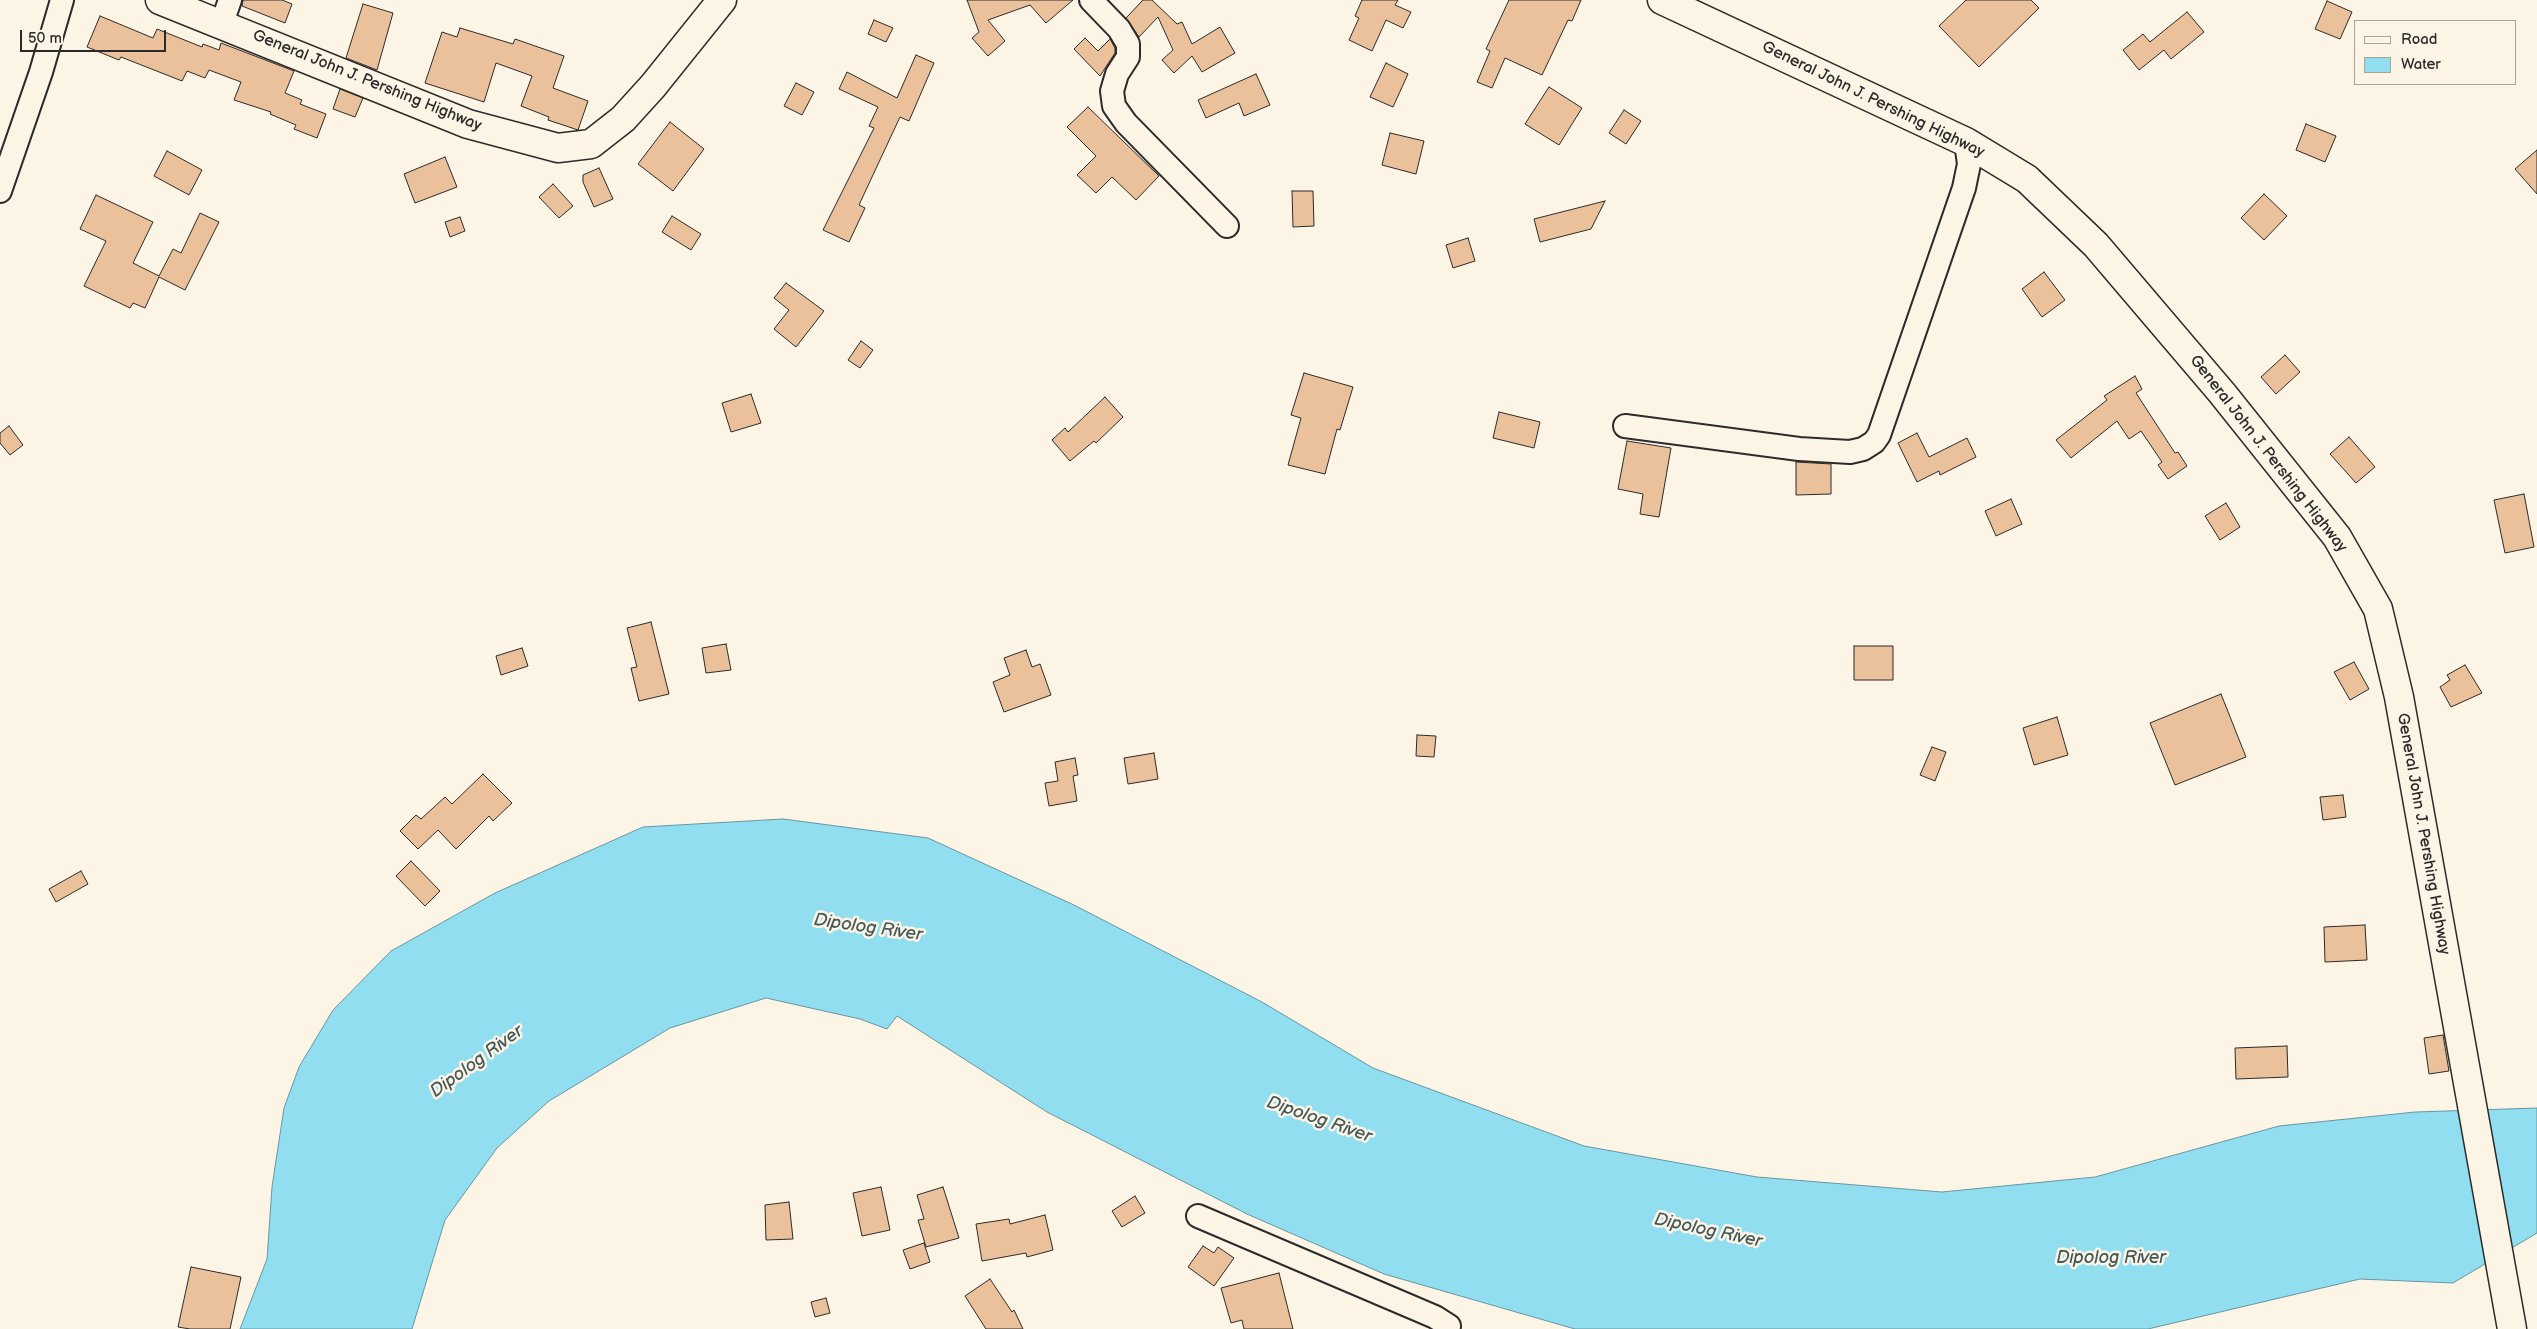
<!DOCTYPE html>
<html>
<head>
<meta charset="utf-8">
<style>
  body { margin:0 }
  #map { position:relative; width:2537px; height:1329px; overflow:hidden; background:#fcf5e5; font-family:"Balsamiq Sans",sans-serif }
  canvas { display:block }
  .legend { position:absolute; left:2354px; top:20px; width:162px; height:65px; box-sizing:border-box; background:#fcf5e5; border:1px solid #a8a49b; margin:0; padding:6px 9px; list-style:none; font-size:15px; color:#2b2b2b }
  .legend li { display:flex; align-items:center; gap:10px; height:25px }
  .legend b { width:25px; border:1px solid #a8a49b }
  .scale { position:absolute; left:20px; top:30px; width:146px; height:22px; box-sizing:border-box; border:2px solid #2b2b2b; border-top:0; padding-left:6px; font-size:15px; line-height:18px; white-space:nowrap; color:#2b2b2b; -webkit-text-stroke:4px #fcf5e5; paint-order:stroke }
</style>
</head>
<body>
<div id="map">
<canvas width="2537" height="1329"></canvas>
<ul class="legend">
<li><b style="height:6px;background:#fcf5e5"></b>Road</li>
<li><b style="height:14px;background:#91def0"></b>Water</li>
</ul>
<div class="scale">50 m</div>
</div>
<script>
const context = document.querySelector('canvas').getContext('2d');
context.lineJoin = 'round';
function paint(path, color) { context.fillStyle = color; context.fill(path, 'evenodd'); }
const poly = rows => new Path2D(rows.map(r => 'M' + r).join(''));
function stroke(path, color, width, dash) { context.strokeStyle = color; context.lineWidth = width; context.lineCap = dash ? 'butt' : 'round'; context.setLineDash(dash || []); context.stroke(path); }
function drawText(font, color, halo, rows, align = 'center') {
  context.font = font + ' "Balsamiq Sans",sans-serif'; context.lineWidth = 5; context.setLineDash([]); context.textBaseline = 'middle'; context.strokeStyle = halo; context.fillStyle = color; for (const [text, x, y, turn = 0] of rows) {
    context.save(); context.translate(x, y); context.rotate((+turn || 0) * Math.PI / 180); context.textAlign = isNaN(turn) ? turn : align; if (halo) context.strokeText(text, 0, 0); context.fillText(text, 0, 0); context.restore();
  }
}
const water = poly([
  [783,819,928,838,1074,905,1262,1002,1373,1068,1584,1146,1757,1177,1942,1192,2095,1177,2279,1126,2415,1112,2537,1108,2537,1233,2453,1283,2360,1279,2148,1329,1575,1329,1384,1274,1247,1214,1047,1112,897,1016,887,1029,860,1019,766,998,670,1028,549,1101,497,1148,445,1220,412,1329,240,1329,267,1259,272,1187,284,1108,299,1067,333,1010,391,951,495,893,643,827,783,819]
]);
paint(water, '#91def0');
stroke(water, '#6896a1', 1);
const building = poly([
  [243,0,282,0,292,4,285,23,242,6,243,0],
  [967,0,1073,0,1046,23,1030,5,988,20,1005,41,988,56,972,38,979,32,967,0],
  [1143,0,1152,0,1177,24,1182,22,1192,44,1220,27,1235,53,1202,72,1192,56,1174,73,1162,60,1173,50,1158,17,1139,37,1126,18,1143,0],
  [1362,0,1398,0,1395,5,1411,12,1403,28,1386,20,1372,51,1349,40,1359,18,1355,16,1362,0],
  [1509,0,1581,0,1572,21,1568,20,1542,75,1505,58,1492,88,1477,82,1490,51,1486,49,1509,0],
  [1966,0,2031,0,2039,8,1979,67,1939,26,1966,0],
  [2327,1,2352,12,2340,39,2315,29,2327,1],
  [363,4,393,13,377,70,346,58,363,4],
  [2187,12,2204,32,2171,59,2164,50,2139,70,2123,50,2143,34,2150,42,2187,12],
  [100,16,153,38,157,29,202,47,203,44,219,50,221,43,294,71,285,93,302,100,300,104,326,114,317,138,294,129,296,125,270,114,271,112,234,100,241,82,209,70,205,78,187,71,182,81,121,57,119,60,87,47,100,16],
  [874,20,893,28,886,42,868,34,874,20],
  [460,28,513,44,515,39,564,56,553,88,588,101,578,130,548,120,549,117,521,106,532,76,496,63,484,102,425,83,442,32,457,37,460,28],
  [1085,38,1098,51,1110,39,1115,48,1115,53,1100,76,1074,49,1085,38],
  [916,55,934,63,909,121,900,117,879,162,859,205,865,208,849,242,823,230,874,128,869,126,878,107,839,89,847,72,897,98,916,55],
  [1386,63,1408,74,1393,107,1370,97,1386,63],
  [1256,74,1270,105,1244,116,1239,103,1206,118,1198,100,1256,74],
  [796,83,814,92,802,115,784,106,796,83],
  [1549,87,1582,108,1559,145,1525,124,1549,87],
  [340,89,363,98,355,117,333,109,340,89],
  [1088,107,1159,176,1136,200,1112,177,1096,193,1077,175,1096,156,1067,127,1088,107],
  [1624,110,1641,121,1626,144,1609,133,1624,110],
  [670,122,704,149,673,191,638,164,670,122],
  [2306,124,2336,136,2325,162,2296,150,2306,124],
  [1390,133,1424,141,1416,174,1382,165,1390,133],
  [2537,150,2537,194,2515,169,2537,150],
  [167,151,202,170,189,195,154,176,167,151],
  [445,157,457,187,415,203,404,174,445,157],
  [599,168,613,199,594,207,583,182,583,175,599,168],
  [553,184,573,206,559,218,539,197,553,184],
  [1292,191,1313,191,1314,226,1293,227,1292,191],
  [2264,194,2287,216,2264,240,2241,218,2264,194],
  [96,195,153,222,133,263,159,276,173,249,181,253,200,213,219,222,185,290,159,277,145,308,133,303,130,308,84,286,106,241,80,229,96,195],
  [1605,201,1591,229,1540,242,1534,219,1605,201],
  [672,216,701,234,691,250,662,232,672,216],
  [460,217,465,231,450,237,445,222,460,217],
  [1468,238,1475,261,1453,268,1446,245,1468,238],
  [2044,272,2065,300,2042,317,2022,289,2044,272],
  [786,283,824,311,796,347,774,329,789,310,774,298,786,283],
  [861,341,873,350,860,368,848,360,861,341],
  [2285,355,2300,372,2276,394,2261,377,2285,355],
  [1304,373,1353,387,1340,430,1337,429,1325,474,1288,465,1301,418,1291,415,1304,373],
  [2135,376,2142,389,2136,393,2175,453,2178,452,2187,466,2168,479,2158,465,2162,462,2141,431,2129,439,2117,421,2071,458,2056,440,2107,400,2104,396,2135,376],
  [751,394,761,423,731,432,722,403,751,394],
  [1105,397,1123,417,1096,443,1094,441,1070,461,1052,440,1065,428,1068,432,1105,397],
  [1499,412,1540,422,1534,448,1493,438,1499,412],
  [9,426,23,445,10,455,0,443,0,433,9,426],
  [1917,433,1929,457,1967,438,1976,457,1940,475,1939,471,1917,482,1898,443,1917,433],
  [2349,437,2375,467,2356,483,2330,454,2349,437],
  [1627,441,1671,448,1659,517,1640,514,1643,494,1618,489,1627,441],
  [1796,462,1831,464,1831,494,1796,495,1796,462],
  [2524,494,2534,547,2505,553,2494,500,2524,494],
  [2011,499,2022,524,1996,536,1985,511,2011,499],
  [2226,503,2240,527,2220,540,2205,516,2226,503],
  [651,622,669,694,639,701,631,668,637,667,627,628,651,622],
  [726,644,731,670,706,673,702,648,726,644],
  [1854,646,1893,646,1893,680,1854,680,1854,646],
  [522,648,528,666,501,675,496,656,522,648],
  [1026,650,1032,667,1040,664,1051,695,1004,712,993,682,1010,675,1004,658,1026,650],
  [2354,662,2369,689,2350,700,2334,672,2354,662],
  [2465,665,2482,693,2451,707,2440,687,2450,680,2447,675,2465,665],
  [2221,694,2246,757,2175,785,2150,723,2221,694],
  [2057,717,2068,755,2034,765,2023,728,2057,717],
  [1417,735,1436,736,1434,757,1416,756,1417,735],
  [1932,747,1946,752,1935,781,1920,775,1932,747],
  [1154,753,1158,779,1128,784,1124,758,1154,753],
  [1075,758,1078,775,1073,776,1077,801,1049,806,1045,783,1058,781,1055,762,1075,758],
  [483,774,512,803,493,821,489,816,456,849,438,830,418,849,400,831,416,815,421,819,445,797,452,804,483,774],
  [2343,795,2346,817,2323,820,2320,797,2343,795],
  [411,861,440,891,425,906,396,876,411,861],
  [81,871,88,884,56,902,49,889,81,871],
  [2365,925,2367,960,2325,962,2324,927,2365,925],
  [2443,1035,2449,1071,2429,1074,2424,1038,2443,1035],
  [2287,1046,2288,1077,2236,1079,2235,1048,2287,1046],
  [881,1187,890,1230,862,1236,853,1193,881,1187],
  [943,1187,959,1238,926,1247,918,1220,924,1219,917,1195,943,1187],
  [1135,1196,1145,1213,1122,1227,1112,1211,1135,1196],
  [789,1202,793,1239,766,1240,765,1205,789,1202],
  [1045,1215,1053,1250,1027,1257,1026,1253,982,1261,976,1224,1009,1219,1010,1224,1045,1215],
  [924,1243,930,1262,910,1269,903,1250,924,1243],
  [1203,1246,1214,1253,1218,1247,1234,1258,1214,1286,1188,1267,1203,1246],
  [191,1267,241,1277,230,1329,190,1329,178,1327,191,1267],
  [1279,1273,1293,1329,1244,1329,1242,1320,1231,1323,1221,1288,1279,1273],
  [990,1279,1012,1312,1014,1310,1023,1329,986,1329,965,1296,990,1279],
  [826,1298,830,1313,815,1317,811,1302,826,1298]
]);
paint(building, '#ebc19b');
stroke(building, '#2b2b2b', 1);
const street = poly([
  [1091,0,1119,29,1128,44,1128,57,1117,74,1112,91,1114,106,1126,123,1227,226],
  [222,23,230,0],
  [0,191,41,72,62,0],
  [1625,426,1799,449,1850,452,1863,449,1874,442,1879,435,1964,188,1969,164,1966,142],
  [1198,1216,1435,1317,1449,1326]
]);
const secondary = poly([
  [160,0,468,124,558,148,591,144,623,119,653,86,722,0],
  [1662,0,1966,142,2027,179,2096,245,2222,393,2337,537,2378,609,2399,697,2512,1329]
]);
stroke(street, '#2b2b2b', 26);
stroke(secondary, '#2b2b2b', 31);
stroke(street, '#fcf5e5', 22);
stroke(secondary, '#fcf5e5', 28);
drawText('16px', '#2b2b2b', '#fcf5e5', [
  ["General John J. Pershing Highway",367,81,22],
  ["General John J. Pershing Highway",1873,100,26],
  ["General John J. Pershing Highway",2268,454,52],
  ["General John J. Pershing Highway",2423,834,80]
]);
drawText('italic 18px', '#44585c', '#fcf5e5', [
  ["Dipolog River",868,928,8],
  ["Dipolog River",477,1062,-36],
  ["Dipolog River",1319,1120,19],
  ["Dipolog River",1708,1231,12],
  ["Dipolog River",2111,1258]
]);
</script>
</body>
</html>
